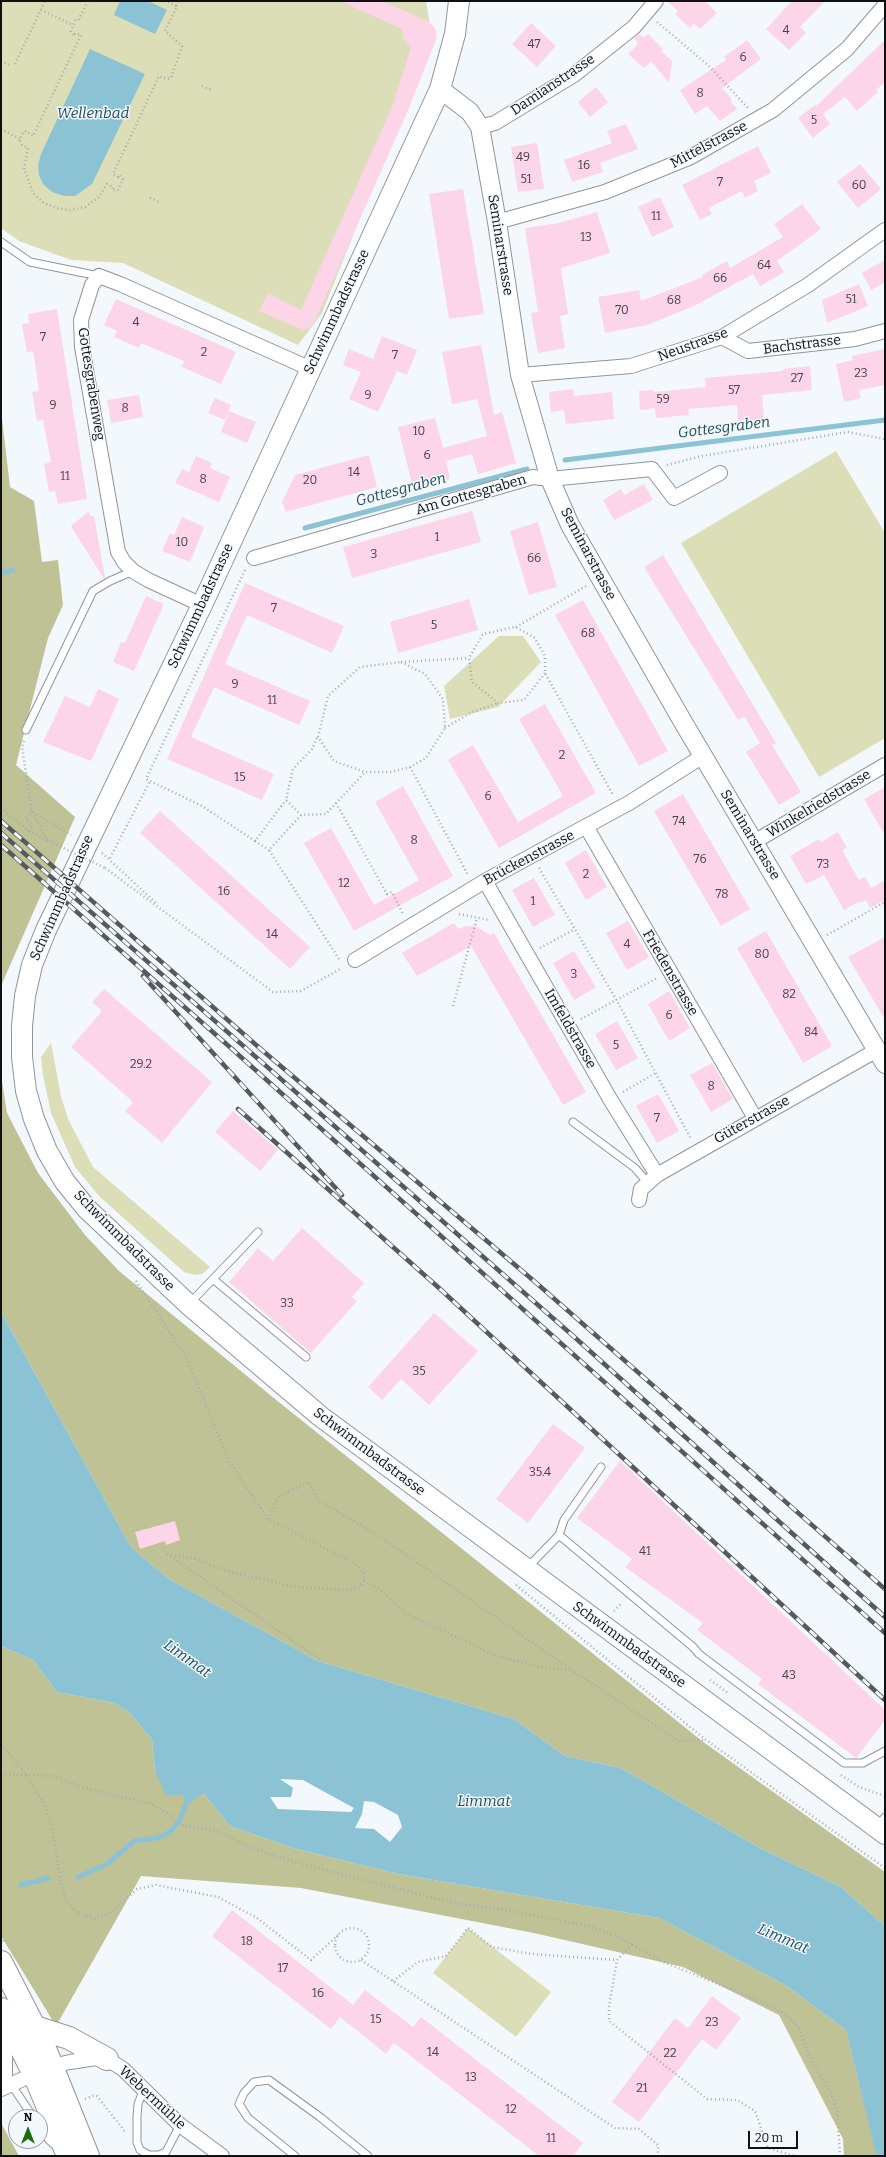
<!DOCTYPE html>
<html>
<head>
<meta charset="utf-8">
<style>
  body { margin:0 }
  #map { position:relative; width:886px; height:2157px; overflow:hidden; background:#f3f8fd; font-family:Bitter,serif }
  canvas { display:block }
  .frame { position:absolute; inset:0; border:2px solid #0e1011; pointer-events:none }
  .north { position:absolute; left:8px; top:2109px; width:40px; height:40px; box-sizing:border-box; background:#f3f8fd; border:1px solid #979b9f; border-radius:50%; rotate:0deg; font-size:11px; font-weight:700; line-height:16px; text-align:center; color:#0e1011 }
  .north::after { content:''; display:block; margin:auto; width:14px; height:18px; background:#1c6c10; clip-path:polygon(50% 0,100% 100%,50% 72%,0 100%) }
  .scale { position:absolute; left:748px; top:2131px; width:50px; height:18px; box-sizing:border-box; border:2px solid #0e1011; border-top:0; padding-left:5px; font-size:12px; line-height:14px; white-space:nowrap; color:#0e1011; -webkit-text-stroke:3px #f3f8fd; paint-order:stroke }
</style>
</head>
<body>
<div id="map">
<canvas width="886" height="2157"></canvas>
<div class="frame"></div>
<div class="north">N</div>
<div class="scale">20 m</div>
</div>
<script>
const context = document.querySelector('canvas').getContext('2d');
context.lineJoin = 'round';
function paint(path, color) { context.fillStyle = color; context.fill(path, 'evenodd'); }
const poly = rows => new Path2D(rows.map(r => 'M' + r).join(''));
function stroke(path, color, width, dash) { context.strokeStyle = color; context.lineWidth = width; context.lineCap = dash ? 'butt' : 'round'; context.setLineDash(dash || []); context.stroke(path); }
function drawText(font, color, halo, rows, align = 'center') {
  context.font = font + ' Bitter,serif'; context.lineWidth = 3; context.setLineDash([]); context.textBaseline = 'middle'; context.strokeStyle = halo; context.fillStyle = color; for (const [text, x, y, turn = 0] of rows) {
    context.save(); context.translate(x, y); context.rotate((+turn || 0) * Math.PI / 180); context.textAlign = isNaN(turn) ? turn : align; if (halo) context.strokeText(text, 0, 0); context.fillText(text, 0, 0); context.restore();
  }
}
paint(poly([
  [1,1,426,1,432,38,322,313,298,345,123,263,71,260,19,241,1,228],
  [836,451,885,533,885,738,819,777,681,543],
  [499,636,523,636,541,662,498,707,450,719,444,686],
  [51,1043,61,1096,68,1119,93,1167,210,1267,202,1274,194,1275,184,1272,100,1197,75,1167,51,1113,43,1075,41,1057],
  [468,1928,551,1992,516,2037,433,1973]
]), '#dbdeb6');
paint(poly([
  [1,410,10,487,34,501,42,562,58,560,63,605,48,638,16,765,75,817,1,986],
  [1,1075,7,1113,38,1173,85,1235,119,1271,275,1399,702,1741,885,1872,885,1926,841,1887,760,1848,621,1768,565,1756,514,1719,318,1661,169,1579,131,1547,1,1312],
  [1,1646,33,1660,57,1692,114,1703,131,1714,152,1740,155,1771,203,1793,230,1826,293,1848,398,1874,659,1918,787,1986,846,2030,877,2156,844,2156,843,2139,779,2015,683,1967,534,1933,301,1888,141,1876,56,2026,1,1936],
  [1,2123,19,2156,1,2156]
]), '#bfc294');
paint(poly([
  [120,1,148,1,167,10,155,34,114,15],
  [90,49,145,74,92,184,75,196,64,196,52,192,43,184,39,175,38,165,41,154],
  [1,1312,131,1547,169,1579,318,1661,514,1719,565,1756,621,1768,760,1848,841,1887,885,1926,885,2156,877,2156,874,2146,846,2030,787,1986,659,1918,398,1874,293,1848,230,1826,203,1793,189,1804,183,1795,166,1795,155,1771,152,1740,131,1714,114,1703,57,1692,33,1660,1,1646],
  [280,1779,303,1780,354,1808,351,1812,278,1809,270,1797,291,1797,293,1788],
  [364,1801,374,1802,398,1815,402,1827,390,1842,374,1829,355,1828,362,1814]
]), '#8bc3d4');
stroke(poly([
  [565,460,885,420],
  [305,528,527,469],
  [1,573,13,570],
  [78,1877,107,1864,134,1841,157,1838,170,1832,180,1820,189,1795],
  [21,1885,48,1878]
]), '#8bc3d4', 5);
paint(poly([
  [340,1,382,1,427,21,435,28,437,37,409,108,315,321,308,329,301,329,259,311,268,293,301,310,392,107,411,47,404,41,402,29],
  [667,1,705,1,717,13,700,29,694,23,690,28,675,14,678,11],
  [792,1,825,1,800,27,806,33,789,50,766,29],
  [531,23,556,46,537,67,512,44],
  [639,34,644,38,648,34,663,49,661,51,672,61,669,83,651,61,644,68,628,54,638,44,634,38],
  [747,40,761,59,722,88,731,98,731,102,737,109,720,121,707,106,695,114,680,90,726,60,724,57],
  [885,40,885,82,876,90,878,92,857,111,845,97,823,114,830,124,813,138,798,118,815,105,816,106],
  [596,87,608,102,590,117,578,102],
  [626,124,638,149,600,163,603,172,572,182,564,160,612,143,607,131],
  [537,143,544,189,518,192,511,147],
  [758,146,771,173,754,181,758,191,745,198,742,191,709,208,712,214,700,220,682,185],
  [860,164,881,189,858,208,837,182],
  [463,189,484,314,449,319,429,194],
  [660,197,674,227,652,237,638,207],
  [802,204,821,229,777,261,784,272,760,286,753,274,694,306,647,325,605,333,598,297,639,290,641,301,703,277,702,275,727,261,730,268,783,237,774,224],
  [597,212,610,253,561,268,568,314,560,316,565,348,538,353,531,313,538,312,525,228,559,223],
  [885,260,885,282,871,290,862,273],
  [859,284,868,306,827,323,822,300],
  [116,299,236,352,221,384,182,367,184,361,141,343,139,348,114,337,117,331,104,325],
  [57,309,87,499,58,504,55,491,49,492,44,464,51,462,43,420,37,421,32,392,39,391,36,370,33,351,27,352,22,324,29,323,28,314],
  [382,336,417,350,407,375,397,371,378,412,349,399,361,372,343,365,349,349,373,359],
  [481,345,494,415,502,412,516,463,478,474,472,454,446,461,450,479,413,488,398,427,435,418,443,448,487,436,477,399,452,404,442,352],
  [885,349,885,385,859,390,861,398,844,402,836,364,853,360,852,356],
  [810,366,812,390,762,395,764,419,738,421,737,405,688,409,689,415,656,418,655,408,640,410,639,391,653,390,653,392,706,387,705,378,783,371,783,369],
  [573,389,574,396,612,392,614,419,566,424,564,410,551,412,549,392],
  [139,395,143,417,111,423,107,400],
  [215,398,231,405,225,420,208,413],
  [229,411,256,422,247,443,221,432],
  [369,455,377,487,286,512,282,502,295,475],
  [196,456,212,463,210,468,230,477,219,502,175,483,182,469,189,472],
  [644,484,653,500,614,520,603,500,621,489,624,495],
  [89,511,90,516,94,516,105,578,104,579,71,526],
  [472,511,481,542,352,578,343,547],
  [182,517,204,527,190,562,162,551,170,533,174,535],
  [538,522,557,587,529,595,510,531],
  [663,555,776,743,772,745,801,792,779,805,746,752,760,743,744,716,738,720,644,567],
  [245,583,344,626,332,653,247,615,225,664,310,701,299,725,214,687,191,737,274,774,262,800,167,759],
  [146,596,164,604,134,671,113,662,121,642,125,643],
  [469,599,478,630,398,653,390,622],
  [583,600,668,751,639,766,555,615],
  [98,689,119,699,91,761,43,742,65,696,90,707],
  [545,704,596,793,499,848,448,760,473,745,518,822,563,796,519,719],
  [403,786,453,876,354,931,304,843,331,828,374,905,419,880,375,802],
  [885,787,885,836,864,799],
  [683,794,750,909,721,926,654,811],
  [160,811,310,947,290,969,140,833],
  [838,832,847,848,842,850,859,880,865,877,871,888,885,880,885,900,870,908,866,900,859,903,858,902,844,910,824,875,806,884,790,856,819,839,821,842],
  [586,850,607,887,586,900,565,863],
  [534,878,555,915,533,927,512,890],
  [628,921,649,957,627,970,606,933],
  [454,923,458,929,466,926,475,926,490,935,494,933,586,1092,563,1105,471,946,417,976,402,953],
  [766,931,832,1046,803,1063,737,948],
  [885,937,885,1020,848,957],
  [574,951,596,987,574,1000,553,963],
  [104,989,212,1082,162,1143,125,1111,133,1102,71,1047,102,1011,92,1002],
  [669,991,690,1028,669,1041,648,1004],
  [617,1021,638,1058,616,1070,595,1034],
  [712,1063,733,1099,711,1112,690,1075],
  [658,1094,679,1131,657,1143,636,1106],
  [233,1111,278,1150,260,1171,215,1132],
  [302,1228,364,1283,352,1297,357,1301,311,1353,229,1282,258,1248,273,1261],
  [434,1313,478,1351,429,1405,401,1379,382,1400,368,1387],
  [553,1424,585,1448,528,1523,496,1499],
  [620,1461,885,1710,885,1720,856,1758,758,1684,762,1679,697,1630,703,1623,625,1567,632,1559,577,1518],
  [175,1521,180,1540,166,1545,165,1541,140,1549,135,1532],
  [232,1910,353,2005,365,1990,413,2027,421,2017,583,2143,573,2156,539,2156,394,2043,386,2054,340,2017,331,2029,212,1936],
  [712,1996,741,2018,716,2050,702,2039,639,2122,612,2102,675,2018,688,2028]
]), '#fcd5e8');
const service = poly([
  [1,242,30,262,99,276],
  [26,730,93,591,110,581,133,571],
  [573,1122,635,1168,647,1182],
  [213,1279,306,1357],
  [189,1304,258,1232],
  [559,1535,564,1520,601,1467],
  [527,1568,559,1535,693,1647,699,1654,844,1763,863,1763,885,1751],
  [878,1826,885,1817],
  [11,2084,33,2117],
  [143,2091,138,2104,137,2117,137,2142,140,2150,149,2155,159,2155,166,2152,180,2125],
  [40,2127,49,2140,57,2147],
  [295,2156,248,2118,239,2104,244,2093,254,2082,269,2080,320,2117,368,2156]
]);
const minor = poly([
  [480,127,495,123,574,75,634,27,656,1],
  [497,222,605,192,691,157,773,110,847,49,885,5],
  [722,337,748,351,855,339,885,331],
  [520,375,631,366,722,337,808,285,885,230],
  [254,558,533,477,550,479,652,469,674,498,720,473],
  [202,605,148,580,133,571,124,562,118,552,82,347,81,320,92,285,99,276,120,284,311,369],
  [587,828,755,1118],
  [754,842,885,765],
  [485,881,610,1099,657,1175],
  [355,960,485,881,629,803,703,756],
  [639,1200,641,1189,657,1175,877,1050],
  [1,2089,52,2066,70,2062,96,2058,107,2059,123,2069,180,2125,222,2156]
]);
const tertiary = poly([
  [440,89,470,112,480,127,497,222,520,375,550,479,570,525,683,722,885,1064]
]);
const secondary = poly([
  [459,1,455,34,440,89,202,605,46,930,32,965,25,996,22,1026,22,1057,26,1091,34,1119,47,1151,65,1182,87,1209,188,1304,320,1416,885,1834]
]);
const primary = poly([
  [1,1962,44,2046,88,2156],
  [1,2009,34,2074,68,2156],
  [35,2027,69,2038,107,2059],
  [1,2074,1,2012]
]);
stroke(service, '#919599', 9);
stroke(minor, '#919599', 16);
stroke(tertiary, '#919599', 20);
stroke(secondary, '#919599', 22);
stroke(primary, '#919599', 24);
stroke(poly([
  [88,1,79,19,76,19,71,31,74,36,75,33,81,35,33,136,26,131,23,132,20,141,22,145,28,148,24,169,33,193,44,203,56,208,70,210,85,207,99,197,107,184,113,187,112,190,118,190,123,179,119,175,118,177,113,174,159,76,167,79,171,78,182,46,165,31,177,6,166,1],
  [176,6,178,1],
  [41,10,73,25],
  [657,22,709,66,748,108],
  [1,61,9,65],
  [15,64,45,1],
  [202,86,211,90],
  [1,129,20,139],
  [150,198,159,202],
  [667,465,702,456,848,432,885,439],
  [245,570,146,779,202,806,255,841,286,800],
  [516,627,586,586],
  [401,662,425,674,443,699,445,728,426,758,410,767,391,772,365,772,334,761,318,737,328,696,360,667,401,662],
  [401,662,469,658],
  [545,673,524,700,498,703,472,682,469,658,483,634,515,627,534,637,545,656,545,673,613,795],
  [445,728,472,712,498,703],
  [317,738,312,749,293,769,286,800,301,815,326,814,365,772],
  [24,741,22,747,32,812,48,841],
  [410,767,468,875],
  [336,803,387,894,392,892,403,914],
  [1,808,29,831,53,843],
  [33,812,71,835],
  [301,815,269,850,339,959],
  [29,831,32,826,26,819,32,812],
  [255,841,269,850],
  [102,853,156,903],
  [110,858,150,781],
  [105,868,273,992,301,991,342,968],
  [539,868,617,1001,691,1139],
  [459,914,489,920],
  [827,935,885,902],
  [540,948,575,929],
  [453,1006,477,918],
  [581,1019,657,978],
  [623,1092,656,1073],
  [136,1281,186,1357,229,1461,268,1519,354,1563,364,1573,364,1580,360,1587,349,1590,295,1587,227,1571,193,1558,166,1554],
  [268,1519,279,1496,309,1482,319,1501,379,1536,573,1671,679,1741,706,1740],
  [167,1554,319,1659],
  [364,1580,379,1589,405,1613,494,1655,540,1667,573,1671],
  [516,1585,706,1740,885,1868],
  [614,1611,622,1603],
  [710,1680,728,1693],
  [1,1744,26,1775,45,1805,52,1828,61,1882,66,1900,77,1913,95,1919,111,1912,137,1889,156,1885,218,1897,257,1918,311,1960,338,1935],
  [1,1774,53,1776,86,1788,151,1804,167,1813,181,1825,218,1831,247,1846,281,1858,374,1883,454,1903,506,1910,588,1926,616,1936,661,1961,763,2002,787,2015,799,2028,810,2058,831,2093,837,2110,840,2156],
  [841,1775,859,1787,885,1796],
  '335 1945a17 17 0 1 1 34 0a17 17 0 1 1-34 0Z',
  [1,1937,5,1943],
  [632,1945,617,1960,609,2007,609,2021,707,2099,737,2100,755,2111,768,2148,794,2156],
  [361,1960,615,2128,639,2129,658,2145,658,2156],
  [393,1981,418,1962,446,1956,468,1928,492,1947,532,1954,617,1960],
  [85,2099,93,2096,97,2096,126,2133]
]), '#a7abaf', 2.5, [1, 3]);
stroke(service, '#fff', 7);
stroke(minor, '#fff', 14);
stroke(tertiary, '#fff', 18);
stroke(secondary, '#fff', 20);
stroke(primary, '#fff', 22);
const rail = poly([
  [1,821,263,1051,534,1281,885,1589],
  [1,833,571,1334,885,1617],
  [1,845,232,1049,885,1633],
  [143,976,342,1195],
  [238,1109,439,1288,885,1700]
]);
stroke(rail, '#575a5c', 4.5);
stroke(rail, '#f3f8fd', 3, [9]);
stroke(poly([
  [53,843,105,868]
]), '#a7abaf', 2.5, [1, 3]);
drawText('12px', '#4a4147', null, [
  ["4",786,31],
  ["47",534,45],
  ["6",743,58],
  ["8",700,94],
  ["5",814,121],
  ["49",523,158],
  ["16",584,166],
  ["51",526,180],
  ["7",720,183],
  ["60",859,186],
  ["11",656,217],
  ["13",586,238],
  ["64",764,266],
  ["66",720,279],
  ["51",851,300],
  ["68",674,301],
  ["70",622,311],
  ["4",136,323],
  ["7",43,338],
  ["2",204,353],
  ["7",395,356],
  ["23",861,374],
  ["27",797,379],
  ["57",734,391],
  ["9",368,396],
  ["59",663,400],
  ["9",53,406],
  ["8",125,409],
  ["10",419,432],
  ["6",427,456],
  ["14",354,473],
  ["11",65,477],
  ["8",203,480],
  ["20",310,481],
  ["1",437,538],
  ["10",182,543],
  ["3",374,555],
  ["66",534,559],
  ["7",274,609],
  ["5",434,626],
  ["68",588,634],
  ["9",235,685],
  ["11",272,701],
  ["2",562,756],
  ["15",240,778],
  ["6",488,797],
  ["74",679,822],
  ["8",414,841],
  ["76",700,860],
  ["73",823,865],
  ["2",586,875],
  ["12",344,884],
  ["16",224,892],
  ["78",722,895],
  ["1",533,902],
  ["14",272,935],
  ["4",627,945],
  ["80",762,955],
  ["3",574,975],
  ["82",789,995],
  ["6",669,1016],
  ["84",811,1033],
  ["5",616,1046],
  ["29.2",141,1065],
  ["8",711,1087],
  ["7",657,1119],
  ["33",287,1304],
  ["35",419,1372],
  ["35.4",540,1473],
  ["41",645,1552],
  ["43",789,1676],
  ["18",247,1942],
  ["17",283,1969],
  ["16",318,1994],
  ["15",376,2020],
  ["23",712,2023],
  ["14",433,2053],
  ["22",670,2054],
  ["13",471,2078],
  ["21",642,2089],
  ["12",511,2110],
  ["11",551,2139]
]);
drawText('14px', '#0e1011', '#f3f8fd', [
  ["Damianstrasse",553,85,-34],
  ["Mittelstrasse",709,145,-28],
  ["Seminarstrasse",500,245,81],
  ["Schwimmbadstrasse",337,312,-65],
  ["Neustrasse",693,345,-20],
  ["Bachstrasse",802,345,-7],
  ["Gottesgrabenweg",91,384,81],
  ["Am Gottesgraben",471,495,-16],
  ["Seminarstrasse",588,554,62],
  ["Schwimmbadstrasse",201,606,-65],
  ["Winkelriedstrasse",819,804,-31],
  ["Seminarstrasse",750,835,59],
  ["Brückenstrasse",529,858,-28],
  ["Schwimmbadstrasse",62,898,-66],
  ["Friedenstrasse",670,973,60],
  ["Imfeldstrasse",570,1029,60],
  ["Güterstrasse",752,1120,-29],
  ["Schwimmbadstrasse",124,1241,45],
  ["Schwimmbadstrasse",369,1452,37],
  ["Schwimmbadstrasse",629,1645,36],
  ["Webermühle",152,2098,43]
]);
drawText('italic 15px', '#1e4d5a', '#f3f8fd', [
  ["Wellenbad",93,114],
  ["Gottesgraben",724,428,-7],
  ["Gottesgraben",401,490,-15],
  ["Limmat",187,1659,35],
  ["Limmat",484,1802],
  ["Limmat",783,1939,23]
]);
</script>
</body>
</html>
